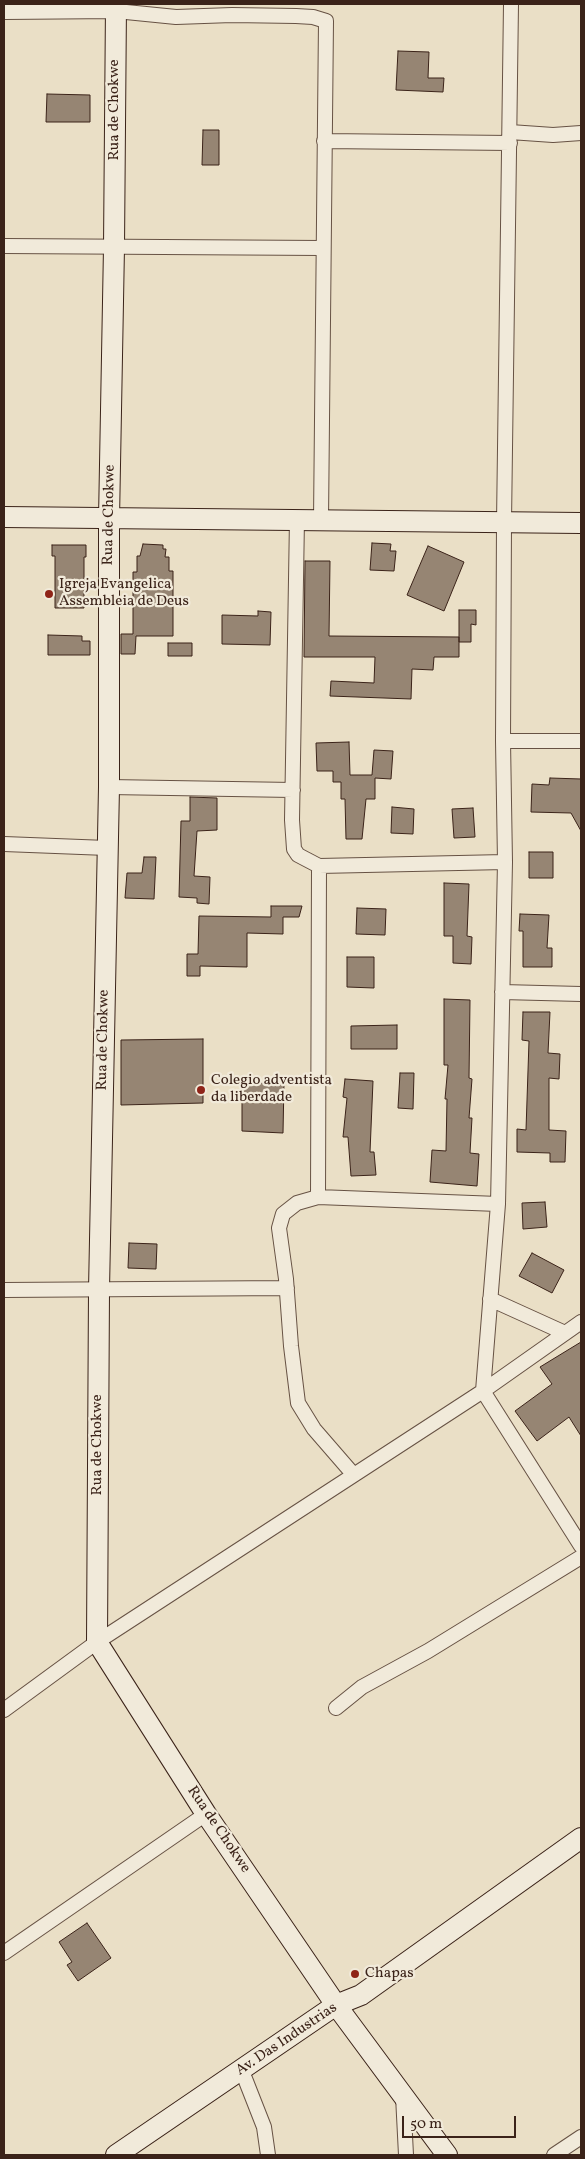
<!DOCTYPE html>
<html>
<head>
<meta charset="utf-8">
<style>
  body { margin:0 }
  #map { position:relative; width:585px; height:2159px; overflow:hidden; background:#eadfc6; font-family:Vollkorn,serif }
  canvas { display:block }
  .frame { position:absolute; inset:0; border:5px solid #3b2319; pointer-events:none }
  .scale { position:absolute; left:402px; top:2116px; width:114px; height:22px; box-sizing:border-box; border:2px solid #3b2319; border-top:0; padding-left:6px; font-size:15px; line-height:18px; white-space:nowrap; color:#3b2319; -webkit-text-stroke:4px #f1eada; paint-order:stroke }
</style>
</head>
<body>
<div id="map">
<canvas width="585" height="2159"></canvas>
<div class="frame"></div>
<div class="scale">50 m</div>
</div>
<script>
const context = document.querySelector('canvas').getContext('2d');
context.lineJoin = 'round';
function paint(path, color) { context.fillStyle = color; context.fill(path, 'evenodd'); }
const poly = rows => new Path2D(rows.map(r => 'M' + r).join(''));
function stroke(path, color, width, dash) { context.strokeStyle = color; context.lineWidth = width; context.lineCap = dash ? 'butt' : 'round'; context.setLineDash(dash || []); context.stroke(path); }
function drawText(font, color, halo, rows, align = 'center') {
  context.font = font + ' Vollkorn,serif'; context.lineWidth = 4.5; context.setLineDash([]); context.textBaseline = 'middle'; context.strokeStyle = halo; context.fillStyle = color; for (const [text, x, y, turn = 0] of rows) {
    context.save(); context.translate(x, y); context.rotate((+turn || 0) * Math.PI / 180); context.textAlign = isNaN(turn) ? turn : align; if (halo) context.strokeText(text, 0, 0); context.fillText(text, 0, 0); context.restore();
  }
}
const building = poly([
  [398,51,429,52,428,78,444,78,443,92,396,90,398,51],
  [47,94,90,95,90,122,46,122,47,94],
  [203,130,219,130,219,165,202,165,203,130],
  [372,543,391,544,390,551,396,551,394,571,370,570,372,543],
  [143,544,163,545,163,549,166,549,165,557,169,557,169,571,173,571,173,636,136,636,135,654,121,654,121,634,133,634,133,572,137,572,137,556,140,556,143,544],
  [52,545,86,545,86,557,84,557,84,608,55,608,55,556,52,556,52,545],
  [428,546,464,562,444,611,407,595,428,546],
  [305,561,330,561,329,636,459,637,459,657,434,657,433,670,412,669,411,699,330,696,331,681,374,683,375,657,304,657,305,561],
  [459,610,476,610,476,625,471,624,471,642,459,642,459,610],
  [258,611,271,612,270,645,222,644,222,615,258,616,258,611],
  [48,635,82,636,82,641,90,641,90,655,48,655,48,635],
  [168,643,192,643,192,656,168,656,168,643],
  [349,742,350,775,372,775,374,750,393,751,391,779,375,778,375,799,366,799,362,839,346,839,345,799,341,799,341,782,333,782,333,771,317,771,316,743,349,742],
  [550,778,581,779,581,831,571,813,531,812,532,784,549,785,550,778],
  [190,797,217,798,217,830,197,831,194,876,210,877,209,904,197,903,197,898,179,897,181,821,190,821,190,797],
  [392,807,414,809,413,834,391,833,392,807],
  [473,808,475,837,454,838,452,809,473,808],
  [529,852,553,852,553,878,529,878,529,852],
  [144,857,156,857,154,899,125,898,127,873,142,873,144,857],
  [444,883,469,884,467,936,472,937,471,964,453,963,453,936,444,936,444,883],
  [271,906,302,906,299,917,283,917,283,934,247,933,247,967,200,966,200,976,187,976,187,954,198,954,199,916,271,917,271,906],
  [357,908,386,909,385,935,356,934,357,908],
  [520,914,549,915,547,948,552,948,552,967,523,967,523,931,519,931,520,914],
  [347,957,374,957,374,988,347,987,347,957],
  [444,999,470,1000,469,1078,472,1079,469,1118,472,1118,470,1153,479,1154,477,1186,430,1182,432,1150,446,1151,447,1099,445,1099,448,1065,444,1065,444,999],
  [523,1012,550,1012,548,1053,560,1054,559,1079,549,1078,549,1130,566,1131,565,1162,550,1162,550,1153,517,1152,517,1129,526,1130,529,1041,522,1040,523,1012],
  [397,1025,397,1049,351,1049,351,1026,397,1025],
  [203,1039,203,1103,121,1105,121,1040,203,1039],
  [400,1073,414,1073,413,1109,398,1108,400,1073],
  [345,1079,373,1081,370,1152,374,1152,376,1175,351,1176,348,1137,343,1137,347,1098,343,1097,345,1079],
  [284,1082,283,1133,242,1131,242,1084,284,1082],
  [545,1202,547,1227,523,1229,522,1203,545,1202],
  [129,1243,157,1244,156,1269,128,1268,129,1243],
  [532,1253,564,1270,552,1293,519,1276,532,1253],
  [581,1342,581,1436,569,1417,537,1441,515,1411,552,1384,540,1367,581,1342],
  [87,1923,111,1958,78,1981,67,1965,72,1962,59,1942,87,1923]
]);
paint(building, '#968573');
stroke(building, '#3b2319', 1);
const street = poly([
  [511,4,504,522,503,741,505,862,498,1204,483,1391,581,1546],
  [4,12,116,11,176,17,232,15,296,16,313,17,326,21,321,519],
  [510,132,553,135,581,133],
  [324,141,510,143],
  [4,246,322,248],
  [297,519,292,820,294,849,298,855,319,866,505,862],
  [503,741,581,741],
  [109,787,293,790],
  [4,844,107,848],
  [502,992,581,994],
  [318,1197,319,866],
  [4,1290,287,1288],
  [490,1299,565,1333],
  [353,1474,314,1429,298,1403,291,1346,286,1279,279,1228,283,1214,297,1203,318,1197,498,1204],
  [336,1708,362,1687,428,1651,581,1557],
  [4,1710,97,1642,483,1391,581,1322],
  [4,1953,206,1814],
  [242,2071,264,2127,268,2155],
  [403,2096,406,2155],
  [554,2155,581,2137]
]);
const secondary = poly([
  [116,4,114,247,109,519,109,787,99,1290,97,1642,206,1814,336,2005,447,2155],
  [4,517,581,523],
  [116,2155,336,2005,361,1995,581,1838]
]);
stroke(street, '#675244', 16);
stroke(secondary, '#3b2319', 22);
stroke(street, '#f1eada', 14);
stroke(secondary, '#f1eada', 20);
for (const [x, y, r, color] of [
  [49,594,5,"#8f2418"],
  [201,1090,5,"#8f2418"],
  [355,1974,5,"#8f2418"]
]) { const dot = new Path2D(); dot.arc(x, y, r, 0, 2 * Math.PI); context.fillStyle = color; context.fill(dot); stroke(dot, '#f1eada', 2); }
drawText('15px', '#3b2319', '#f1eada', [
  ["Rua de Chokwe",115,110,-90],
  ["Rua de Chokwe",110,515,-89],
  ["Rua de Chokwe",104,1040,-89],
  ["Rua de Chokwe",98,1445,-90],
  ["Rua de Chokwe",218,1830,56],
  ["Av. Das Industrias",287,2040,-34]
]);
drawText('15px', '#3b2319', '#f1eada', [
  ["Igreja Evangelica",59,585],
  ["Assembleia de Deus",59,602],
  ["Colegio adventista",211,1081],
  ["da liberdade",211,1098],
  ["Chapas",365,1974]
], 'left');
</script>
</body>
</html>
